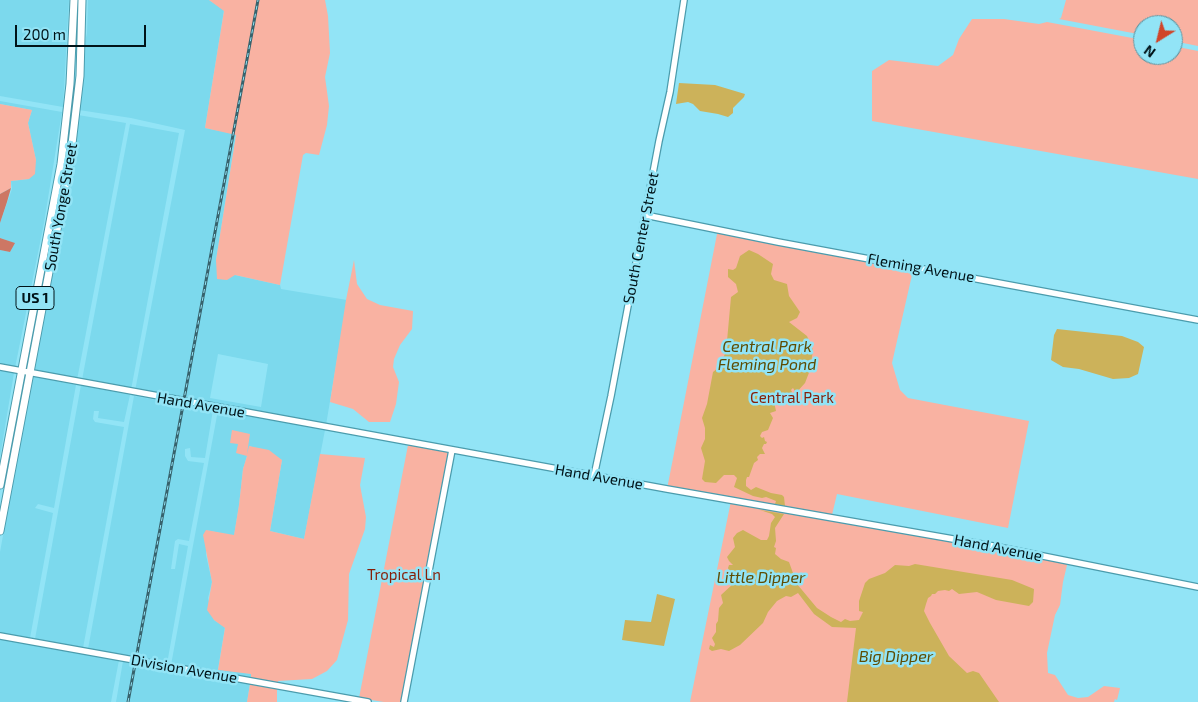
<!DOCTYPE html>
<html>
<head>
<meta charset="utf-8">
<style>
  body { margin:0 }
  #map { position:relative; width:1198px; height:702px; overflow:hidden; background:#92e4f6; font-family:"Exo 2",sans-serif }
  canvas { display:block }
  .north { position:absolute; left:1133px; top:15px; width:50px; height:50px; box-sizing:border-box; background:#92e4f6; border:1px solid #58909d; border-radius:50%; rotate:216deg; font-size:14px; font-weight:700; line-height:20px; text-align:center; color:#001318 }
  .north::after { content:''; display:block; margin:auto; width:18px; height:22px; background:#d04529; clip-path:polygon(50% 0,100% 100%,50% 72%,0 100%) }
  .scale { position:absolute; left:15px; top:25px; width:131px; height:22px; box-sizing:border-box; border:2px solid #001318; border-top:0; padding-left:6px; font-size:15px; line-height:18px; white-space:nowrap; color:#001318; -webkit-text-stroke:4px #92e4f6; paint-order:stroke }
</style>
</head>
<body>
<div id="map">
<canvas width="1198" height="702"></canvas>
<div class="north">N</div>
<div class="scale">200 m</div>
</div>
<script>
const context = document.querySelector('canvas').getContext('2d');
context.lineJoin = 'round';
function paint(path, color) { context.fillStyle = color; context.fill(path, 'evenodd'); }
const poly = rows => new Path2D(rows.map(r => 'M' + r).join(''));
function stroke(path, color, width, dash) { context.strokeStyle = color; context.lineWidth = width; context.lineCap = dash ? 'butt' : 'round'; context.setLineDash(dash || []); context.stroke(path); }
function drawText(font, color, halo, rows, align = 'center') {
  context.font = font + ' "Exo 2",sans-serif'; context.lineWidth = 5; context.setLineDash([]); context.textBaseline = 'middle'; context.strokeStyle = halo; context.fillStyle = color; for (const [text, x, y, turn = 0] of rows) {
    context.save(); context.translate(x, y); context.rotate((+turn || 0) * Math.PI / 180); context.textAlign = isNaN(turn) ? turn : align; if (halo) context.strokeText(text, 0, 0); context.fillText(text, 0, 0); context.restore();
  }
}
paint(poly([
  [0,0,69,0,63,107,0,96],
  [88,0,209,0,224,10,205,128,236,134,216,260,235,275,280,285,281,289,347,300,326,425,135,391,185,130,131,118,79,110,84,48,87,33],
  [218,354,268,364,261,407,210,398],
  [0,101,62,112,44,223,15,368,0,365,0,250,10,252,14,243,0,238,0,223,12,189,11,181,29,179,36,160,28,123,32,110,0,104],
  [78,115,126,123,77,380,33,371,62,221,72,164],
  [130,124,179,133,131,390,82,380],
  [0,370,14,373,0,457],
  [32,376,76,385,54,508,38,504,35,508,53,513,30,638,0,633,0,552],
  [81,385,130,395,124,422,98,418,99,411,94,411,93,419,95,422,124,427,83,648,35,639],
  [134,396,213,410,205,458,191,457,190,448,185,449,185,456,188,461,204,463,189,541,178,539,175,541,171,569,175,569,179,544,188,546,167,664,88,649],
  [218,410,325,430,304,539,270,531,282,460,250,446,243,469,239,505,234,536,206,530,206,555,212,582,208,598,214,620,225,627,218,669,252,674,251,679,171,665],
  [0,638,119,660,111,702,0,702],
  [123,661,250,684,247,702,116,702]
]), '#7cd9ed');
paint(poly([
  [209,0,325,0,328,16,330,53,325,77,329,106,327,125,319,155,306,153,303,155,280,285,235,275,227,280,217,279,216,260,236,135,205,128,224,11],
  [1066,0,1198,0,1198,46,1173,41,1173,25,1143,25,1143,35,1059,19,1061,18],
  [972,19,1004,19,1039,24,1047,22,1143,40,1143,55,1173,55,1173,46,1198,51,1198,179,872,121,872,71,889,60,938,66,953,55,959,39],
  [0,104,32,110,28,123,36,160,35,174,29,179,11,181,11,188,0,194],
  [718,229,914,266,892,363,900,390,908,398,1029,421,1008,528,837,494,831,519,1068,561,1063,582,1060,605,1055,615,1047,653,1048,673,1055,675,1068,695,1078,698,1088,697,1104,686,1120,688,1117,700,1115,699,1114,702,690,702,731,501,667,489],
  [354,260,357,284,367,299,380,305,413,311,412,329,400,345,394,359,393,367,399,382,396,404,390,422,369,422,353,409,330,402,346,300],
  [232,430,250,434,247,454,249,446,269,450,282,460,270,531,304,539,320,454,365,458,360,485,366,517,365,529,349,574,348,620,337,660,327,671,312,679,278,681,278,684,251,679,251,674,218,670,225,628,214,620,207,610,212,582,203,535,206,530,234,535,239,505,243,469,247,456,236,453,238,444,230,443],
  [408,445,449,452,401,702,384,702,359,698],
  [250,684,277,689,277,702,247,702]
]), '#f9b2a2');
paint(poly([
  [11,188,7,202,0,223,0,194],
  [0,238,15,243,10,252,0,250]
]), '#cd7764');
paint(poly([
  [679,83,715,85,745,94,744,97,733,108,733,113,728,117,718,114,700,111,693,104,688,102,676,104],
  [749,250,758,254,773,264,771,274,774,280,787,284,789,296,800,312,797,318,789,322,807,336,813,350,810,370,805,383,796,393,793,388,791,390,792,392,784,401,776,400,774,402,776,411,770,413,773,418,768,430,762,432,760,436,762,438,764,437,765,441,767,442,766,444,764,444,762,448,765,454,760,454,757,457,758,460,754,463,749,477,747,477,746,480,746,486,751,490,756,487,771,493,782,495,784,497,785,506,775,504,776,501,766,497,762,498,753,496,734,487,737,478,734,475,724,475,716,483,705,482,702,479,705,461,701,448,705,439,705,428,702,418,707,404,713,372,718,368,726,352,731,297,738,292,736,284,728,277,728,269,733,270,736,268,740,256],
  [1057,329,1122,336,1138,342,1144,347,1138,374,1129,378,1113,379,1079,369,1063,367,1051,360,1054,335],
  [760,510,784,514,775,528,776,541,774,547,776,548,775,554,781,559,789,562,797,584,817,608,831,617,841,622,845,619,850,621,859,620,863,612,859,611,859,601,865,583,869,579,885,573,895,565,909,566,915,564,1012,580,1034,589,1033,602,1029,606,996,600,977,592,959,594,952,589,949,591,945,590,938,591,935,594,932,594,931,596,928,598,926,604,924,611,930,623,949,656,967,673,973,671,979,673,999,702,847,702,856,628,832,627,814,614,798,593,791,597,786,596,777,601,768,612,763,623,740,645,729,651,721,649,712,651,709,649,710,645,714,647,715,644,712,638,716,632,716,624,718,621,719,608,723,603,721,595,734,583,734,581,728,578,731,575,728,568,729,565,733,565,729,561,727,557,735,547,733,538,737,533,743,530,761,540,767,540,769,536,771,523,775,517,772,514],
  [657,594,675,599,664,646,622,640,625,620,651,622]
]), '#ccb25a');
const tertiary = poly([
  [645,215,778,242,1198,320],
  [0,367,667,489,993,546,1198,587],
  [594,476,611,396,659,141,670,92,684,0],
  [0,636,368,702],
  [404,702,452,450]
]);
const primary = poly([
  [0,485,61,164,70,84,74,0],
  [0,531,70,161,80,76,82,0]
]);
stroke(tertiary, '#4b9cad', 8);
stroke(primary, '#4b9cad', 9);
stroke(tertiary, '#fff', 5.5);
stroke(primary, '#fff', 7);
const rail = poly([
  [128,702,258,0]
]);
stroke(rail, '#37626c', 3);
stroke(rail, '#92e4f6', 1, [4]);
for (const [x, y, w] of [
  [35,298,38]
]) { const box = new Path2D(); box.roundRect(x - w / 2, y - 11.5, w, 23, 4); context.fillStyle = '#92e4f6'; context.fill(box); stroke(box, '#001318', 1); }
drawText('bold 14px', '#001318', null, [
  ["US 1",35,298]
]);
drawText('15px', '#001318', '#92e4f6', [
  ["South Yonge Street",61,207,-80],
  ["South Center Street",641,238,-79],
  ["Fleming Avenue",921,268,10],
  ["Hand Avenue",201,405,10],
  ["Hand Avenue",599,477,10],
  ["Hand Avenue",998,548,11],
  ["Division Avenue",184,669,10]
]);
drawText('15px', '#861e08', '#92e4f6', [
  ["Central Park",792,398],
  ["Tropical Ln",404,575]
]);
drawText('italic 16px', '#5e4c03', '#92e4f6', [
  ["Central Park",767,347],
  ["Fleming Pond",767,365],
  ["Little Dipper",761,578],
  ["Big Dipper",896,657]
]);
</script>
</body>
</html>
